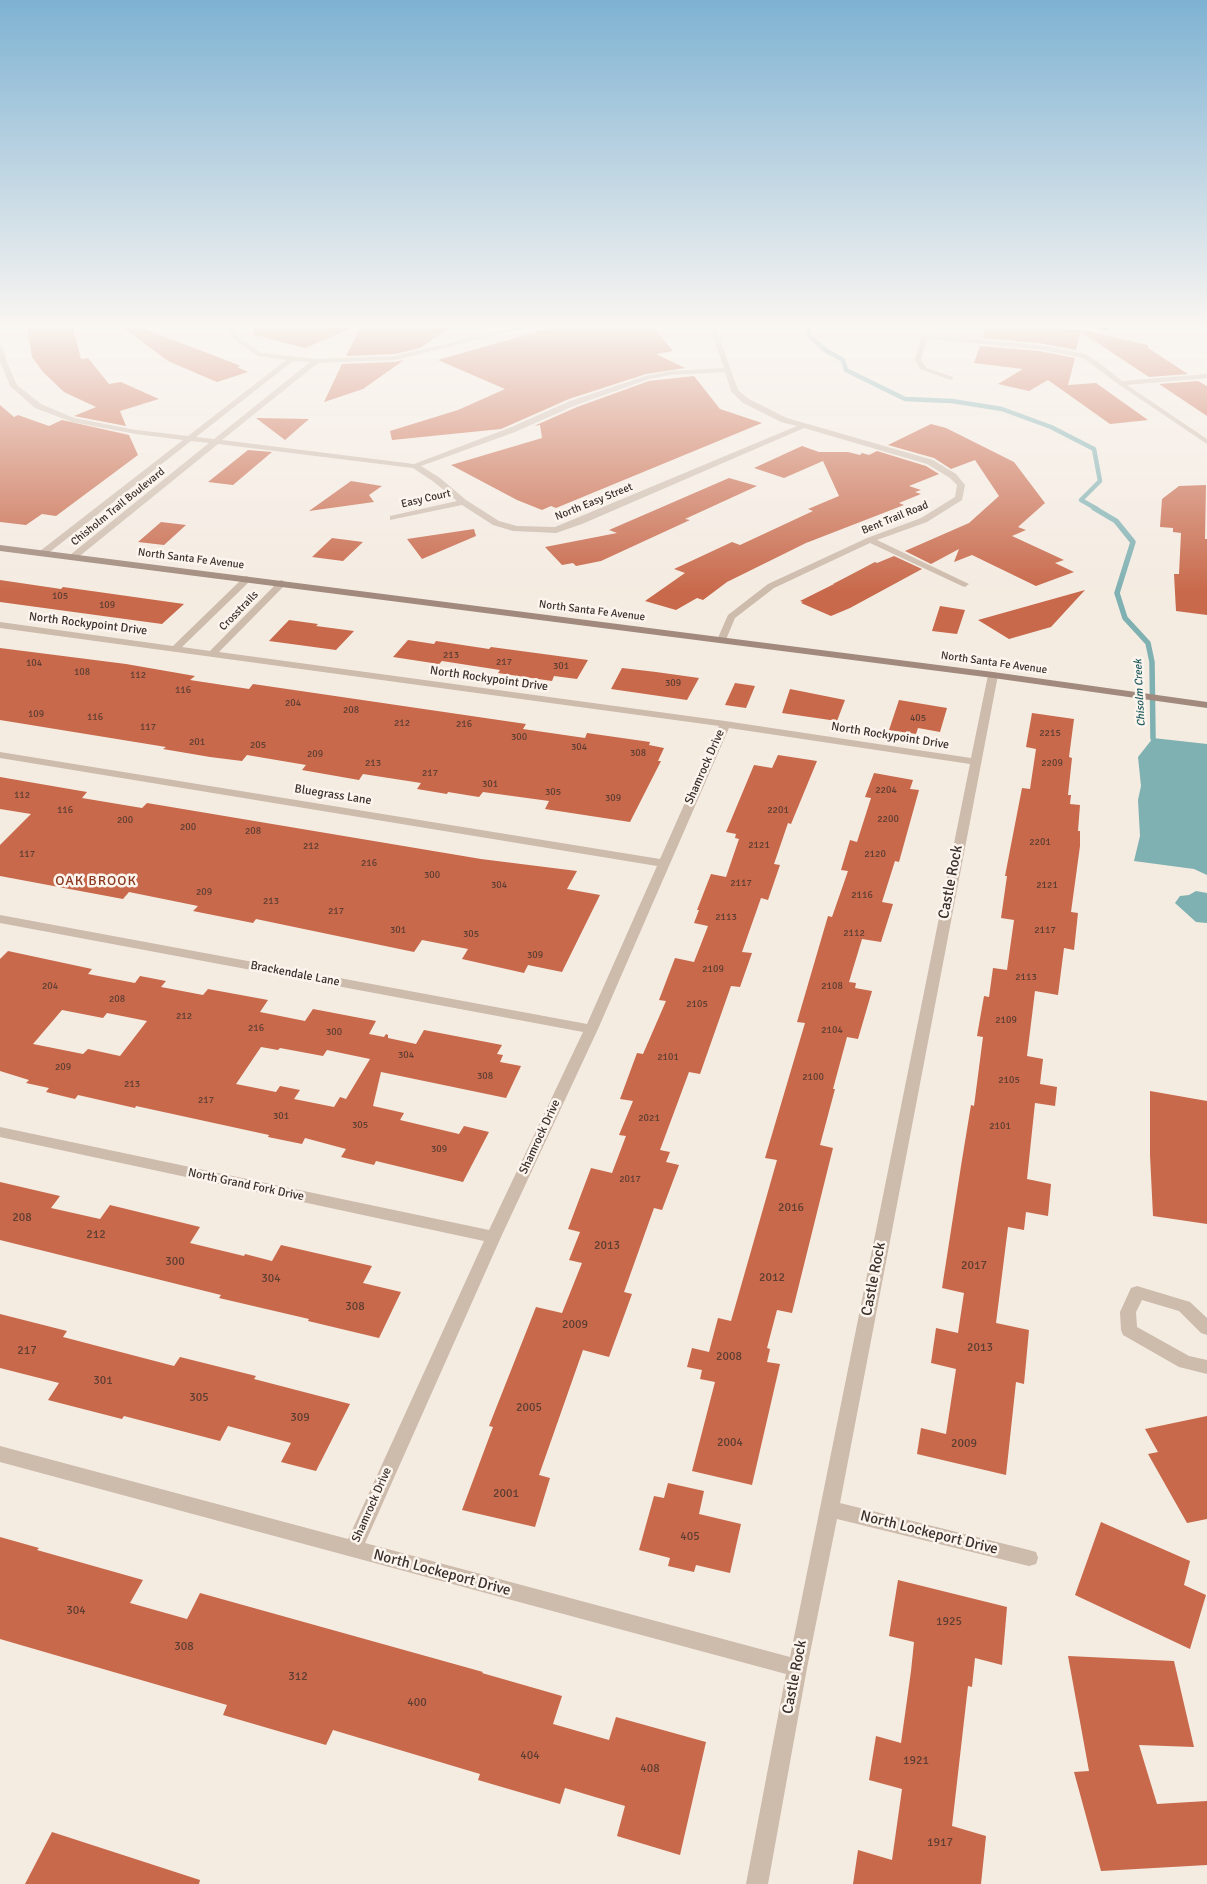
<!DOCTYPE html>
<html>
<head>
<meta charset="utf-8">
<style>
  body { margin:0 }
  canvas { display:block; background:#f4ebe1 }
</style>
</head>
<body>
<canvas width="1207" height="1884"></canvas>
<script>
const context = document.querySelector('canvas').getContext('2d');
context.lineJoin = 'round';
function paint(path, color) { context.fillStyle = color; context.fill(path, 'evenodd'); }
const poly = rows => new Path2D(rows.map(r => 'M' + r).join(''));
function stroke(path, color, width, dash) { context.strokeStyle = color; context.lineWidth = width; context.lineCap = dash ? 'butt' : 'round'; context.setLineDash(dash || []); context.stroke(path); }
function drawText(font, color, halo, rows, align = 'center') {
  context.font = font + ' Signika,sans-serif'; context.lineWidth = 5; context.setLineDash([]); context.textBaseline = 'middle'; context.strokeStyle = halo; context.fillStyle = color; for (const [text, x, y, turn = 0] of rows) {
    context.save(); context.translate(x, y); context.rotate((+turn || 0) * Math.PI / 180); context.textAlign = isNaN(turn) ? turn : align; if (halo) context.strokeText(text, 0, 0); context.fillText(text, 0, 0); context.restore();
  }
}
paint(poly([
  [1153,738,1207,744,1207,875,1194,869,1134,861,1140,836,1138,800,1141,786,1138,757],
  [1196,891,1207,893,1207,923,1196,922,1175,903,1180,896,1189,895]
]), '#7fb0b2');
stroke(poly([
  [809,328,808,334,825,350,843,360,846,370,905,399,952,401,1002,409,1051,427,1094,449,1100,481,1081,500,1097,509],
  [1100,328,1107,329]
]), '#7fb0b2', 4.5);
stroke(poly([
  [1094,508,1116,521,1133,542,1117,593,1125,618,1148,643,1152,662,1153,738]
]), '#7fb0b2', 5.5);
paint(poly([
  [27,328,73,328,81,359,88,358,109,384,121,382,159,399,120,411,126,426,74,416,96,407,64,392,43,372,32,357],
  [124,328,142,328,241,366,237,367,248,372,217,382,168,361],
  [254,328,352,328,305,348,254,335],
  [360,328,449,328,420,348,395,354,346,356],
  [550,328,654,328,673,351,656,354,685,368,646,374,569,399,501,429,392,440,390,431,458,410,505,389,438,360],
  [986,328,1057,328,1081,330,1076,350,1039,343,982,338],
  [1082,330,1148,345,1148,348,1188,374,1149,377,1081,332],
  [980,346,1039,351,1075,358,1068,385,1096,383,1148,420,1110,424,1048,380,1029,391,998,384,1023,369,974,363],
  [404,360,363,389,324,402,342,364,395,362],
  [694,376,720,409,762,423,556,508,551,506,542,510,517,500,451,465,542,438,540,425,534,426,577,407,649,381],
  [1198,381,1207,386,1207,416,1159,384],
  [0,405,14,417,18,415,49,426,62,420,129,435,138,455,56,516,42,514,26,525,0,522],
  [256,418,309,419,285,440],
  [931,424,946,428,1014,462,1045,503,1018,527,1026,530,1012,536,1064,560,1055,563,1074,572,1036,586,972,555,954,562,959,549,931,564,905,551,969,523,999,496,975,460,951,469,934,458,888,445],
  [802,446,819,452,848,452,860,455,862,453,869,455,877,451,926,466,939,474,909,486,921,490,915,492,921,494,899,503,904,505,806,543,727,582,703,600,697,598,676,610,645,601,685,573,674,569,732,542,740,545,813,511,808,509,839,496,823,461,784,478,754,468],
  [248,450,272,452,233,485,208,482],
  [729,478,757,486,685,519,690,520,601,561,576,566,573,563,562,565,545,547,617,533,609,530],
  [351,481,382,486,369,495,374,502,309,511],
  [1206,485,1205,539,1207,539,1207,615,1176,611,1174,574,1179,574,1181,533,1173,532,1173,528,1160,527,1162,499,1179,486],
  [161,522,186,525,164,545,138,542],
  [474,529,476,536,422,559,407,539],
  [332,538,363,542,343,561,312,557],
  [894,556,922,569,850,608,831,616,801,603,803,602,800,601,834,584,833,584,875,562,877,563],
  [0,580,61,589,63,587,184,604,162,624,0,602],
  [1085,590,1051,627,1009,639,978,620],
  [940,606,965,610,957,634,932,631],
  [289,620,318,624,316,626,354,631,336,650,269,641],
  [408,640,434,644,436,641,489,649,491,647,588,660,577,679,554,676,552,681,498,673,500,670,442,661,439,664,393,657],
  [0,648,126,664,195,676,190,680,249,689,253,684,526,724,523,729,585,738,587,733,650,742,649,745,664,748,658,761,661,761,630,822,545,809,549,801,483,792,479,797,448,792,447,794,417,789,421,783,363,774,359,780,302,770,306,765,247,755,242,761,210,757,163,749,166,747,0,720],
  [622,668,656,672,699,678,687,700,611,689],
  [735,683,755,686,746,708,725,705],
  [790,689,845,700,837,721,782,713],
  [899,700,947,708,940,732,918,728,916,734,889,730],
  [1032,713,1074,719,1069,757,1072,758,1068,795,1071,795,1070,804,1080,805,1078,831,1080,831,1080,846,1071,912,1078,913,1074,950,1064,948,1058,995,1035,991,1027,1056,1043,1059,1040,1084,1057,1087,1055,1106,1035,1103,1027,1179,1051,1184,1048,1216,1026,1212,1024,1230,1008,1227,996,1323,1029,1330,1024,1384,1016,1382,1006,1475,917,1454,921,1428,946,1434,956,1369,931,1363,936,1328,958,1333,964,1293,942,1288,961,1166,971,1105,974,1106,983,1037,977,1036,984,996,989,997,993,968,1007,970,1014,920,1001,918,1007,876,1005,876,1022,788,1030,789,1036,749,1026,747],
  [778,755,817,761,791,824,788,823,774,864,780,865,768,900,761,898,742,952,752,953,740,987,731,986,700,1074,689,1072,660,1150,670,1152,666,1162,679,1165,662,1210,654,1208,624,1292,632,1294,609,1357,583,1350,539,1475,550,1478,535,1527,462,1510,493,1427,489,1426,536,1307,562,1313,582,1263,569,1260,580,1232,568,1229,591,1168,612,1173,626,1136,619,1135,633,1101,620,1099,637,1053,643,1054,666,1001,659,1000,675,958,694,962,708,926,694,923,699,910,697,910,711,874,726,877,739,839,735,838,736,834,726,832,754,765,772,768],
  [874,773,913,780,910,789,919,790,899,862,895,861,882,902,893,904,881,942,862,939,849,982,856,983,855,988,872,991,858,1039,847,1037,833,1089,835,1089,820,1145,833,1148,792,1313,777,1310,767,1348,770,1349,767,1362,780,1364,752,1485,692,1471,715,1382,700,1379,702,1370,687,1367,692,1348,709,1352,718,1318,731,1321,777,1160,765,1158,805,1023,797,1022,828,916,832,917,848,871,841,870,850,840,857,842,871,798,865,797],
  [0,777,87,792,82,798,142,808,147,803,481,859,577,871,567,889,600,895,562,972,528,965,524,973,462,959,468,949,422,940,414,952,256,919,253,923,193,911,198,906,129,892,123,899,0,876,0,845,31,814,0,809],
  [8,951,92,969,88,974,135,983,140,976,166,981,161,987,203,995,208,989,268,1000,260,1012,305,1021,313,1009,376,1021,369,1034,384,1037,386,1034,388,1035,388,1038,416,1044,424,1030,502,1045,497,1054,503,1055,500,1062,521,1066,506,1098,381,1072,373,1106,404,1113,400,1120,459,1134,464,1126,489,1132,463,1182,376,1161,374,1165,341,1157,346,1149,305,1138,302,1144,268,1137,269,1135,136,1106,135,1108,78,1095,75,1099,46,1092,49,1088,26,1083,29,1080,0,1071,0,959],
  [62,1010,103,1018,107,1013,147,1021,120,1056,88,1049,83,1054,33,1044],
  [261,1047,278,1050,280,1048,323,1056,327,1050,370,1059,346,1099,340,1097,334,1107,294,1099,300,1090,280,1086,276,1092,236,1084],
  [1150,1091,1207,1101,1207,1224,1153,1216,1150,1155],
  [0,1182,60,1196,51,1208,100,1219,110,1205,200,1227,190,1243,244,1256,245,1254,272,1261,281,1245,372,1266,363,1283,401,1292,379,1338,308,1321,309,1319,219,1298,221,1295,0,1240],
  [0,1314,67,1331,63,1337,174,1366,180,1357,256,1376,254,1379,350,1404,316,1471,281,1462,291,1443,228,1426,220,1441,124,1416,122,1419,48,1400,59,1383,0,1368],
  [1207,1416,1207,1519,1187,1523,1148,1454,1158,1452,1145,1429],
  [668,1483,704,1491,699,1514,741,1524,730,1573,696,1565,694,1572,668,1566,670,1558,639,1550,654,1496,664,1498],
  [1101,1522,1190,1561,1184,1585,1206,1595,1190,1649,1075,1595],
  [0,1537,39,1548,37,1550,143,1580,130,1603,187,1619,200,1593,483,1672,482,1673,562,1696,553,1724,609,1740,616,1717,706,1742,680,1855,617,1836,625,1806,565,1788,560,1804,478,1780,480,1774,333,1730,326,1745,223,1715,227,1705,0,1639],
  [898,1580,1007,1607,1002,1665,975,1658,972,1687,968,1686,952,1826,986,1836,981,1884,853,1884,858,1850,892,1860,902,1789,869,1780,876,1736,901,1743,911,1671,914,1642,889,1636],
  [1068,1656,1174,1661,1194,1747,1139,1745,1157,1804,1207,1801,1207,1865,1101,1871,1074,1772,1089,1771],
  [52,1832,200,1880,199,1884,25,1884]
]), '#c8694b');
paint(poly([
  [227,328,233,328,239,338,262,353,316,359,395,356,514,328,524,328,395,360,318,363,222,440,414,464,509,428,570,401,646,376,671,371,724,368,710,328,716,328,738,390,749,399,787,418,933,460,956,474,965,485,962,500,927,522,877,540,969,584,965,587,962,586,870,543,774,588,735,618,725,642,719,642,717,640,728,615,768,584,867,538,921,518,955,497,957,485,950,478,927,464,804,428,582,524,556,533,513,531,493,525,462,505,390,520,390,516,457,501,434,482,413,468,218,444,76,559,70,559,70,555,209,443,191,441,46,555,40,555,40,551,183,440,136,434,72,422,35,408,10,386,0,361,0,345,3,347,6,360,17,385,41,404,74,418,136,430,188,436,286,360,258,356,235,340,227,328],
  [293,361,310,362,214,439,196,437,293,361],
  [725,372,731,391,743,403,781,422,797,426,555,527,517,526,499,521,466,500,440,478,421,466,515,432,576,405,649,379,671,375,725,372],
  [924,335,1039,345,1085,354,1101,364,1122,381,1207,374,1207,378,1127,385,1207,439,1207,444,1118,384,1083,358,1039,349,927,339,921,360,926,368,953,377,953,379,951,380,920,369,915,360,921,337,924,335],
  [247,576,251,579,250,581,182,647,210,651,279,581,282,580,286,583,285,585,219,652,725,721,971,758,988,675,993,672,998,675,840,1503,1029,1550,1036,1552,1038,1558,1036,1564,1029,1566,837,1519,807,1668,768,1884,746,1884,786,1674,0,1462,0,1446,348,1539,484,1241,0,1137,0,1127,489,1230,583,1032,0,923,0,915,587,1024,657,866,0,758,0,752,660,859,719,726,0,628,0,622,173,646,244,577,247,576],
  [729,728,970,764,790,1657,365,1543,501,1237,598,1029,729,728],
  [1137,1286,1190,1302,1207,1318,1207,1335,1201,1333,1179,1311,1142,1300,1136,1312,1137,1327,1189,1356,1207,1360,1207,1374,1179,1367,1123,1335,1121,1330,1120,1312,1131,1288,1137,1286]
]), '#cdbbac');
paint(poly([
  [0,545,993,672,1207,702,1207,708,993,678,0,551,0,545]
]), '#a18a7d');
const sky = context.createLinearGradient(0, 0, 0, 592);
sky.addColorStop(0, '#7eb2d2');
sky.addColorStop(0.55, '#faf6f2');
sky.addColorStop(1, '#faf6f200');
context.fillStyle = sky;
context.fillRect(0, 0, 1207, 592);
drawText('10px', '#5e3e33', null, [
  ["105",60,596],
  ["109",107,605],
  ["213",451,655],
  ["217",504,662],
  ["104",34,663],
  ["301",561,666],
  ["108",82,672],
  ["112",138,675],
  ["309",673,683],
  ["116",183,690],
  ["204",293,703],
  ["208",351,710],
  ["109",36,714],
  ["116",95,717],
  ["405",918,718],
  ["212",402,723],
  ["216",464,724],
  ["117",148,727],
  ["2215",1050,733],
  ["300",519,737],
  ["201",197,742],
  ["205",258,745],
  ["304",579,747],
  ["308",638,753],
  ["209",315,754],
  ["213",373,763],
  ["2209",1052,763],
  ["217",430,773],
  ["301",490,784],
  ["2204",886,790],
  ["305",553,792],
  ["112",22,795],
  ["309",613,798],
  ["116",65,810],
  ["2201",778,810],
  ["2200",888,819],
  ["200",125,820],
  ["200",188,827],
  ["208",253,831],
  ["2201",1040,842],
  ["2121",759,845],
  ["212",311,846],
  ["117",27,854],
  ["2120",875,854],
  ["216",369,863],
  ["300",432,875],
  ["2117",741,883],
  ["304",499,885],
  ["2121",1047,885],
  ["209",204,892],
  ["2116",862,895],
  ["213",271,901],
  ["217",336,911],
  ["2113",726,917],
  ["301",398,930],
  ["2117",1045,930],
  ["2112",854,933],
  ["305",471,934],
  ["309",535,955],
  ["2109",713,969],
  ["2113",1026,977],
  ["204",50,986],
  ["2108",832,986],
  ["208",117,999],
  ["2105",697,1004],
  ["212",184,1016],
  ["2109",1006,1020],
  ["216",256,1028],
  ["2104",832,1030],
  ["300",334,1032],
  ["304",406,1055],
  ["2101",668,1057],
  ["209",63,1067],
  ["308",485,1076],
  ["2100",813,1077],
  ["2105",1009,1080],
  ["213",132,1084],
  ["217",206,1100],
  ["301",281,1116],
  ["2021",649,1118],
  ["305",360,1125],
  ["2101",1000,1126],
  ["309",439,1149],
  ["2017",630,1179]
]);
drawText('11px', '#3b302b', '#fbf5ee', [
  ["Easy Court",426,499,-13],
  ["North Easy Street",594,502,-22],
  ["Chisholm Trail Boulevard",118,507,-39],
  ["Bent Trail Road",895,518,-22],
  ["North Santa Fe Avenue",191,559,7],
  ["Crosstrails",239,611,-46],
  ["North Santa Fe Avenue",592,611,7],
  ["North Santa Fe Avenue",994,663,8]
]);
drawText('italic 11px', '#1f5a5e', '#fbf5ee', [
  ["Chisolm Creek",1140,693,-93]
]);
drawText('12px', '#3b302b', '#fbf5ee', [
  ["North Rockypoint Drive",88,624,7],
  ["North Rockypoint Drive",489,679,8],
  ["North Rockypoint Drive",890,736,9],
  ["Shamrock Drive",705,767,-66],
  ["Bluegrass Lane",333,795,9],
  ["Brackendale Lane",295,974,11],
  ["Shamrock Drive",540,1137,-65],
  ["North Grand Fork Drive",246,1185,12],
  ["Shamrock Drive",372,1505,-66]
]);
drawText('12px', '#5e3e33', null, [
  ["2016",791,1208],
  ["208",22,1218],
  ["212",96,1235],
  ["2013",607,1246],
  ["300",175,1262],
  ["2017",974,1266],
  ["2012",772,1278],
  ["304",271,1279],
  ["308",355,1307],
  ["2009",575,1325],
  ["2013",980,1348],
  ["217",27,1351],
  ["2008",729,1357],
  ["301",103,1381],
  ["305",199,1398],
  ["2005",529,1408],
  ["309",300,1418],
  ["2004",730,1443],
  ["2009",964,1444],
  ["2001",506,1494],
  ["405",690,1537],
  ["304",76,1611],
  ["1925",949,1622],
  ["308",184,1647],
  ["312",298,1677],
  ["400",417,1703],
  ["404",530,1756],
  ["1921",916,1761],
  ["408",650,1769],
  ["1917",940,1843]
]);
context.letterSpacing = '1px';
drawText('14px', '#8c3b22', '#fbf5ee', [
  ["OAK BROOK",96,881]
]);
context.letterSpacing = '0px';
drawText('15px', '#3b302b', '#fbf5ee', [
  ["Castle Rock",951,882,-79],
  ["Castle Rock",874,1279,-79],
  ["North Lockeport Drive",929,1533,14],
  ["North Lockeport Drive",442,1573,15],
  ["Castle Rock",795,1677,-79]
]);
</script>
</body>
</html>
